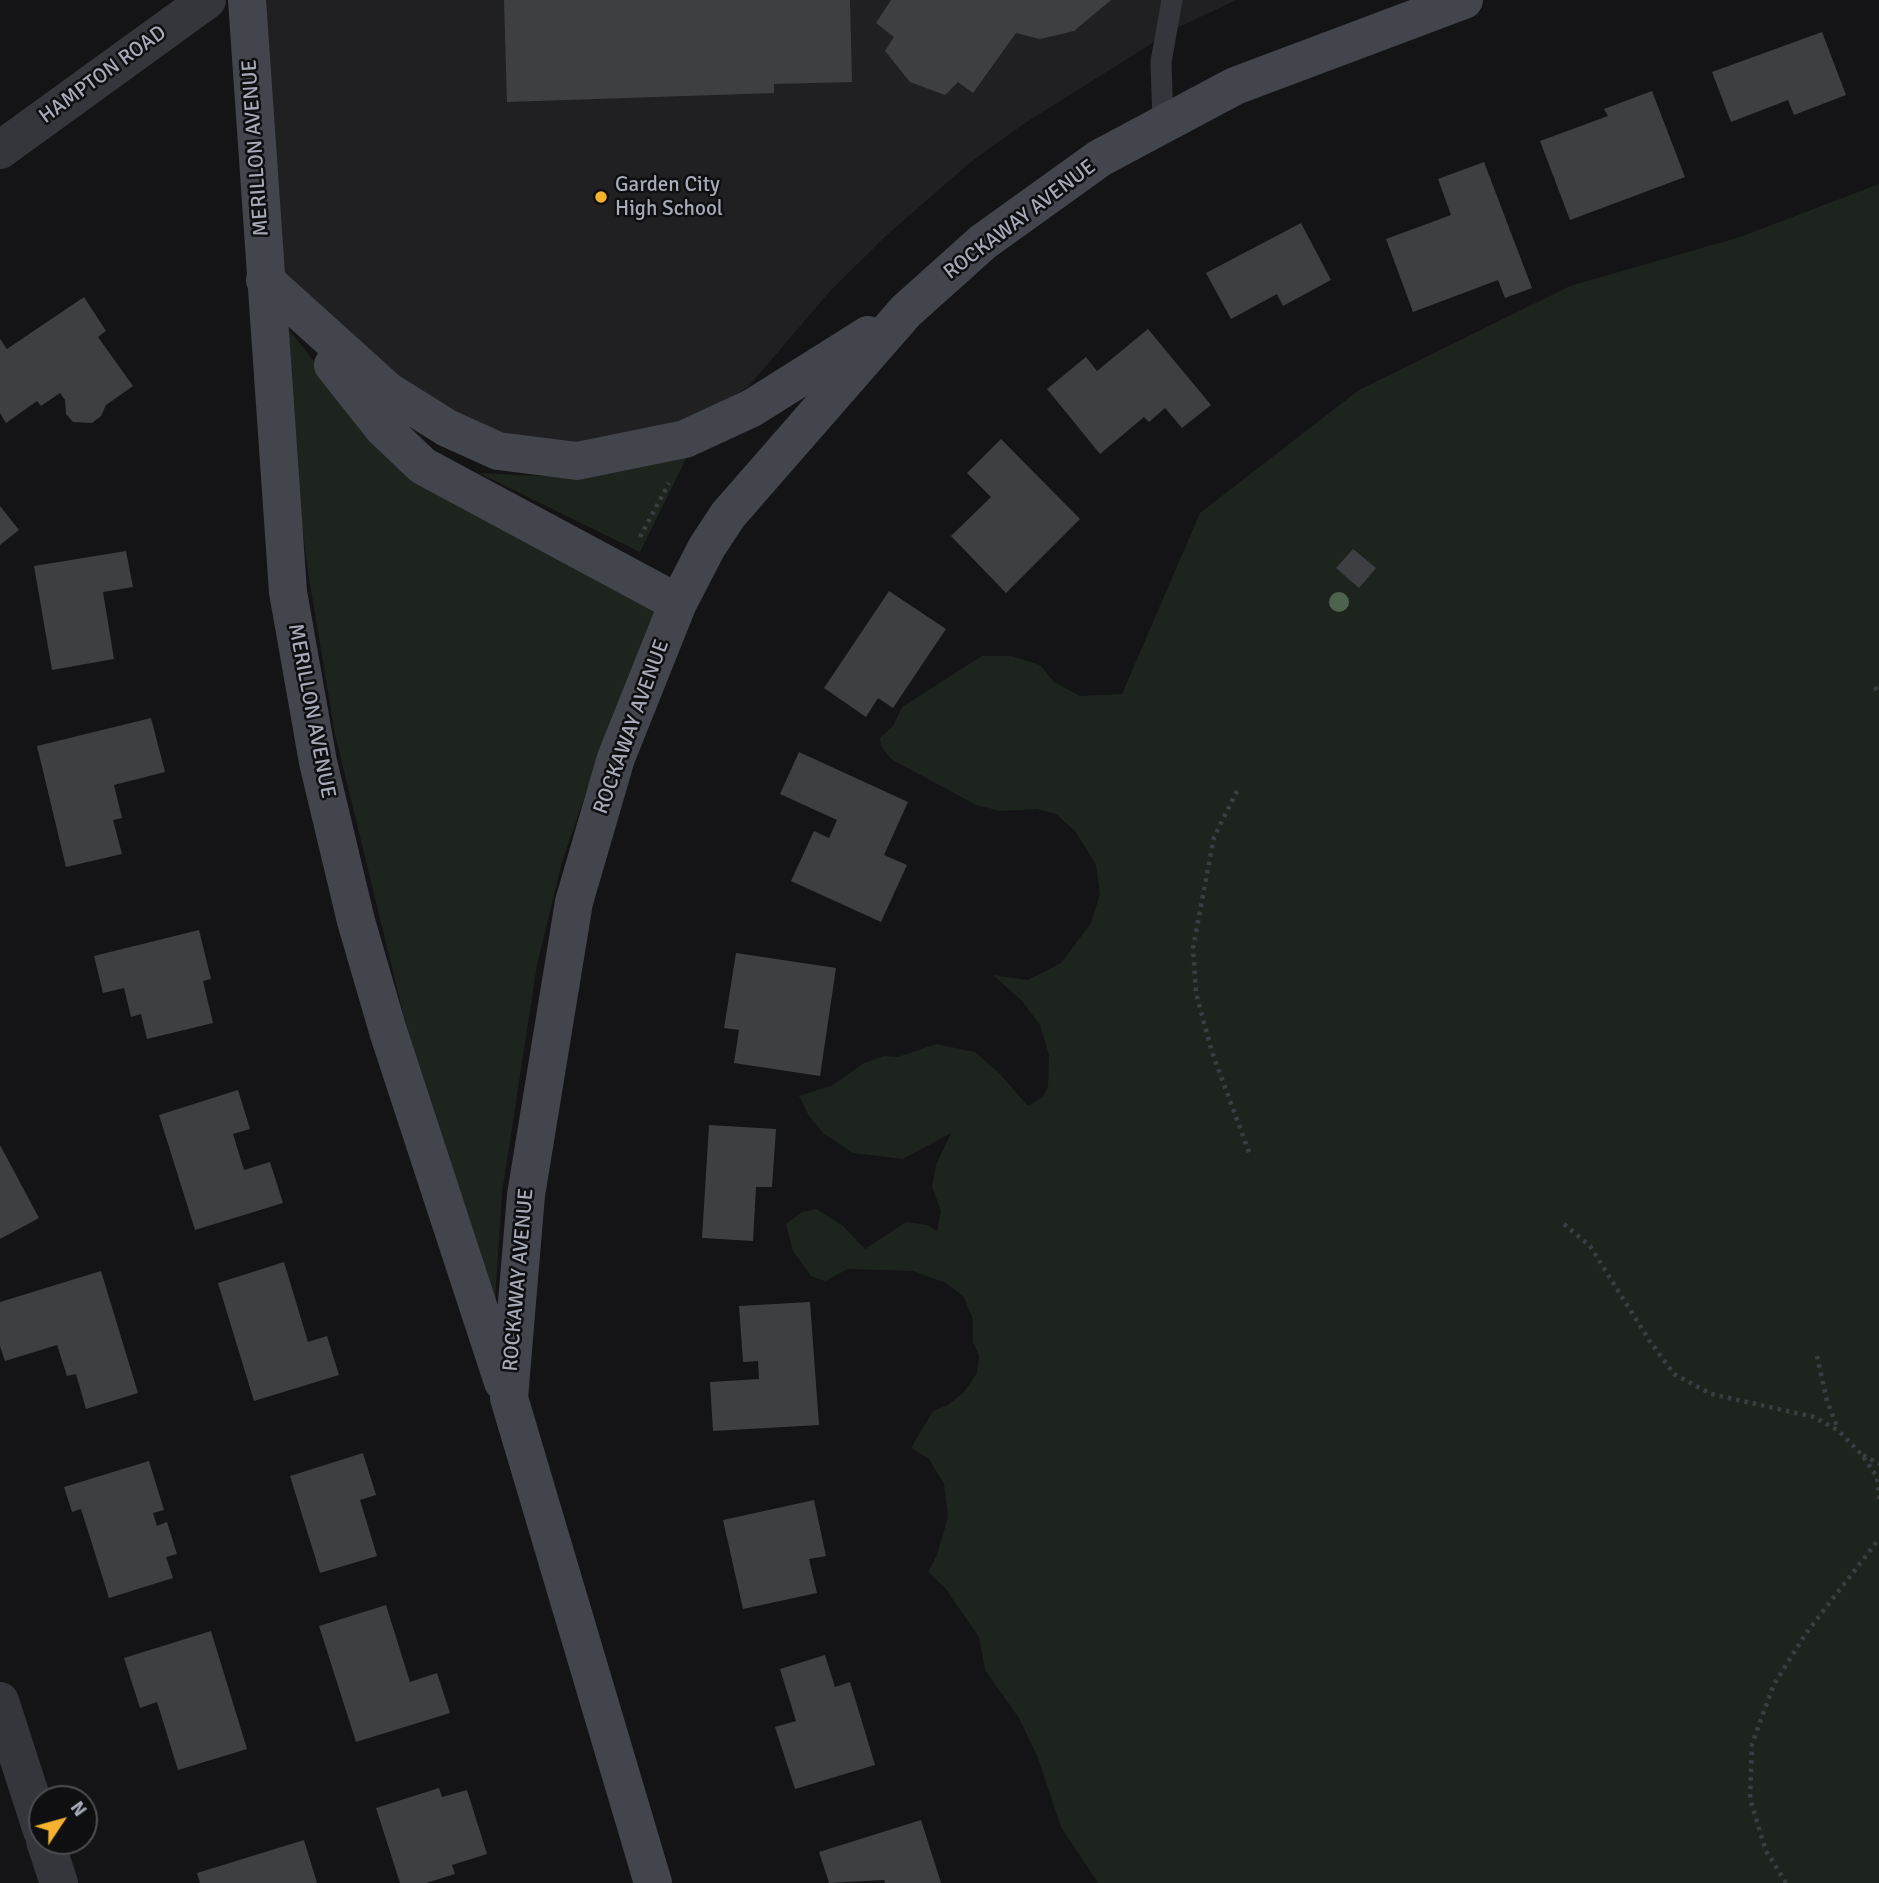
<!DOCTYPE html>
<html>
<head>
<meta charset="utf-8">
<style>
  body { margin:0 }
  #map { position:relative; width:1879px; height:1883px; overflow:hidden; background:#141416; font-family:Signika,sans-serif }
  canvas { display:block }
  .north { position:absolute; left:28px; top:1785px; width:70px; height:70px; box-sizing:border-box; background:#0f0f11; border:2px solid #4b4d53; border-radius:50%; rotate:54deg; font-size:19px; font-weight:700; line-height:28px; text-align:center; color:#a6abb7 }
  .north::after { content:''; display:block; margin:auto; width:24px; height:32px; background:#f6b12d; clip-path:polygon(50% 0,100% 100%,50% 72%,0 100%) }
</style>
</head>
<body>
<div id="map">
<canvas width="1879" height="1883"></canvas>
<div class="north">N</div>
</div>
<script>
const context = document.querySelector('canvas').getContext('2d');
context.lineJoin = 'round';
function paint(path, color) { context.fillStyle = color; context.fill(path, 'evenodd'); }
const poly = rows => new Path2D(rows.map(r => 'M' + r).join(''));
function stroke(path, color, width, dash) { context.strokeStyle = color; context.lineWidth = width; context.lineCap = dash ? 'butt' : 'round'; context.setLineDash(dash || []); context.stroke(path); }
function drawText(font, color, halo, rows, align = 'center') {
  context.font = font + ' Signika,sans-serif'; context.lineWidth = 5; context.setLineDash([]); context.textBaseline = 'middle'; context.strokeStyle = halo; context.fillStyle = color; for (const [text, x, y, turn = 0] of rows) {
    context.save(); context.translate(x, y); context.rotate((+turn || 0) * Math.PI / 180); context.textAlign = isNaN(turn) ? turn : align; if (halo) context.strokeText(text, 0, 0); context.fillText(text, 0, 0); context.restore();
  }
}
paint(poly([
  [255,0,1236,0,1175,29,1025,123,972,161,889,233,831,290,749,386,709,413,587,446,535,447,397,386,277,276]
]), '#202023');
paint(poly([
  [1879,184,1879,1883,1098,1883,1061,1827,1038,1758,1019,1718,985,1670,979,1637,945,1588,928,1572,937,1555,948,1517,944,1484,929,1459,911,1448,933,1411,948,1405,964,1392,977,1373,979,1356,973,1342,973,1319,963,1296,946,1283,913,1271,848,1269,825,1281,811,1276,793,1251,786,1224,802,1212,816,1209,842,1225,865,1249,906,1222,928,1225,937,1231,941,1211,932,1187,936,1165,951,1133,903,1159,853,1153,823,1133,809,1116,799,1096,833,1085,864,1063,884,1056,898,1057,936,1044,975,1052,999,1073,1028,1106,1043,1097,1048,1087,1049,1055,1040,1025,1022,1001,993,975,1028,980,1061,963,1091,923,1100,894,1096,865,1076,832,1056,814,1037,809,1001,811,976,805,891,759,881,746,880,738,893,726,902,707,982,656,1011,656,1040,665,1054,682,1080,696,1122,694,1200,513,1359,390,1570,286,1740,237],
  [275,312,366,427,660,612,605,738,562,862,537,965,502,1193,495,1301,446,1169,404,1017,335,734,308,572],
  [689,453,640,552,479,473,562,477]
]), '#1c241d');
paint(poly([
  [504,0,850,0,852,82,774,84,774,93,507,102],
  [891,0,1111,0,1074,31,1040,39,1016,33,973,93,958,82,945,95,910,82,885,51,894,37,876,23],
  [1822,32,1846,95,1794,115,1788,100,1731,122,1712,72],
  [1652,91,1685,177,1570,220,1540,141,1608,116,1604,109],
  [1484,162,1532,288,1505,298,1498,280,1413,312,1386,239,1451,215,1438,179],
  [1301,223,1331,280,1283,306,1277,294,1231,319,1206,273],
  [84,297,106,331,98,337,133,386,106,405,101,416,92,423,73,422,66,414,65,400,60,393,41,406,37,401,6,423,0,413,0,339,7,349],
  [1148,329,1211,405,1182,428,1165,408,1149,422,1144,417,1100,454,1047,389,1086,357,1097,371],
  [1001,439,1080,519,1006,593,951,536,991,497,967,473],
  [0,506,19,530,0,545],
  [1353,549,1376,568,1359,588,1336,568],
  [126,551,133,587,103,592,114,659,52,670,34,566],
  [889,591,946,629,893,708,878,698,866,717,824,688],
  [151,718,165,772,114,785,122,818,113,820,122,854,66,867,37,746],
  [799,752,908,802,884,855,907,865,881,922,791,881,814,831,829,838,837,820,780,794],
  [199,930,211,979,203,981,213,1023,147,1039,141,1014,131,1017,124,988,103,993,94,956],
  [736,953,836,968,820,1076,734,1063,739,1030,724,1028],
  [238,1090,250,1129,233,1134,244,1170,270,1162,283,1203,195,1230,159,1115],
  [709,1125,776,1129,772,1187,756,1187,753,1241,702,1238],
  [0,1145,39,1218,0,1239],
  [284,1262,308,1342,327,1336,339,1375,254,1401,218,1283],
  [101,1271,138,1393,86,1409,76,1374,67,1376,57,1345,5,1361,0,1346,0,1302],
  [810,1302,819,1425,713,1431,710,1382,759,1379,758,1361,743,1362,739,1306],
  [363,1453,376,1495,360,1500,377,1556,320,1573,290,1476],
  [149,1461,164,1510,153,1513,157,1526,167,1522,177,1554,166,1557,173,1578,109,1598,81,1509,72,1512,64,1487],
  [814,1500,826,1556,809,1559,817,1593,743,1609,723,1520],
  [386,1605,410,1682,437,1673,450,1713,356,1742,319,1626],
  [211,1631,247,1749,178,1770,157,1702,140,1708,124,1658],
  [825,1655,835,1687,850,1682,875,1765,795,1789,775,1727,796,1721,780,1669],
  [439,1788,442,1797,467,1790,487,1854,452,1865,455,1874,426,1883,400,1883,376,1808],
  [921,1820,941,1883,885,1883,884,1880,829,1883,819,1852],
  [304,1840,317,1883,200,1883,197,1873]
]), '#3e3f43');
stroke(poly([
  [640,537,669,483],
  [1875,687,1879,693],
  [1237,791,1214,837,1193,948,1196,993,1212,1052,1250,1155],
  [1564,1224,1590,1246,1649,1340,1674,1374,1711,1394,1814,1417,1839,1431,1862,1455,1877,1477,1879,1499],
  [1817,1356,1827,1401,1838,1429],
  [1863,1455,1879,1464],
  [1786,1883,1766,1851,1750,1799,1752,1744,1774,1684,1807,1632,1879,1539]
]), '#3b3d42', 4.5, [3.5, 5]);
stroke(poly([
  [1163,124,1161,62,1172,0]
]), '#35363b', 21);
stroke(poly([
  [0,150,207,0],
  [0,1701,42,1831],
  [45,1841,59,1883]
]), '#35363b', 38);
stroke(poly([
  [247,0,288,592,318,762,356,921,388,1031,503,1382],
  [265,280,388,391,447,428,498,451,577,461,685,439,752,408,868,335],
  [333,365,383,428,423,466,678,603],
  [653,1883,509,1398,526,1195,574,902,616,758,678,603,707,547,728,515,906,311,983,242,1100,158,1235,86,1464,0]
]), '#43454c', 38);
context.fillStyle = '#4d624f';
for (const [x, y] of [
  [1339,602]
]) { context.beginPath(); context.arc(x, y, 10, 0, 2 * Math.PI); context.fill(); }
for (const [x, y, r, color] of [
  [601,197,7,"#f6b12d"]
]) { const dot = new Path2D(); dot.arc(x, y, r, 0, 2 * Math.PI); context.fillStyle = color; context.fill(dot); stroke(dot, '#0f0f11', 2.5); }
drawText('21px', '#a6abb7', '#0f0f11', [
  ["HAMPTON ROAD",103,75,-36],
  ["MERILLON AVENUE",256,148,-94],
  ["ROCKAWAY AVENUE",1020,220,-37],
  ["MERILLON AVENUE",311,711,79],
  ["ROCKAWAY AVENUE",632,727,-70],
  ["ROCKAWAY AVENUE",519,1280,-85]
]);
drawText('21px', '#a6abb7', '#0f0f11', [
  ["Garden City",615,185],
  ["High School",615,209]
], 'left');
</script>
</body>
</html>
